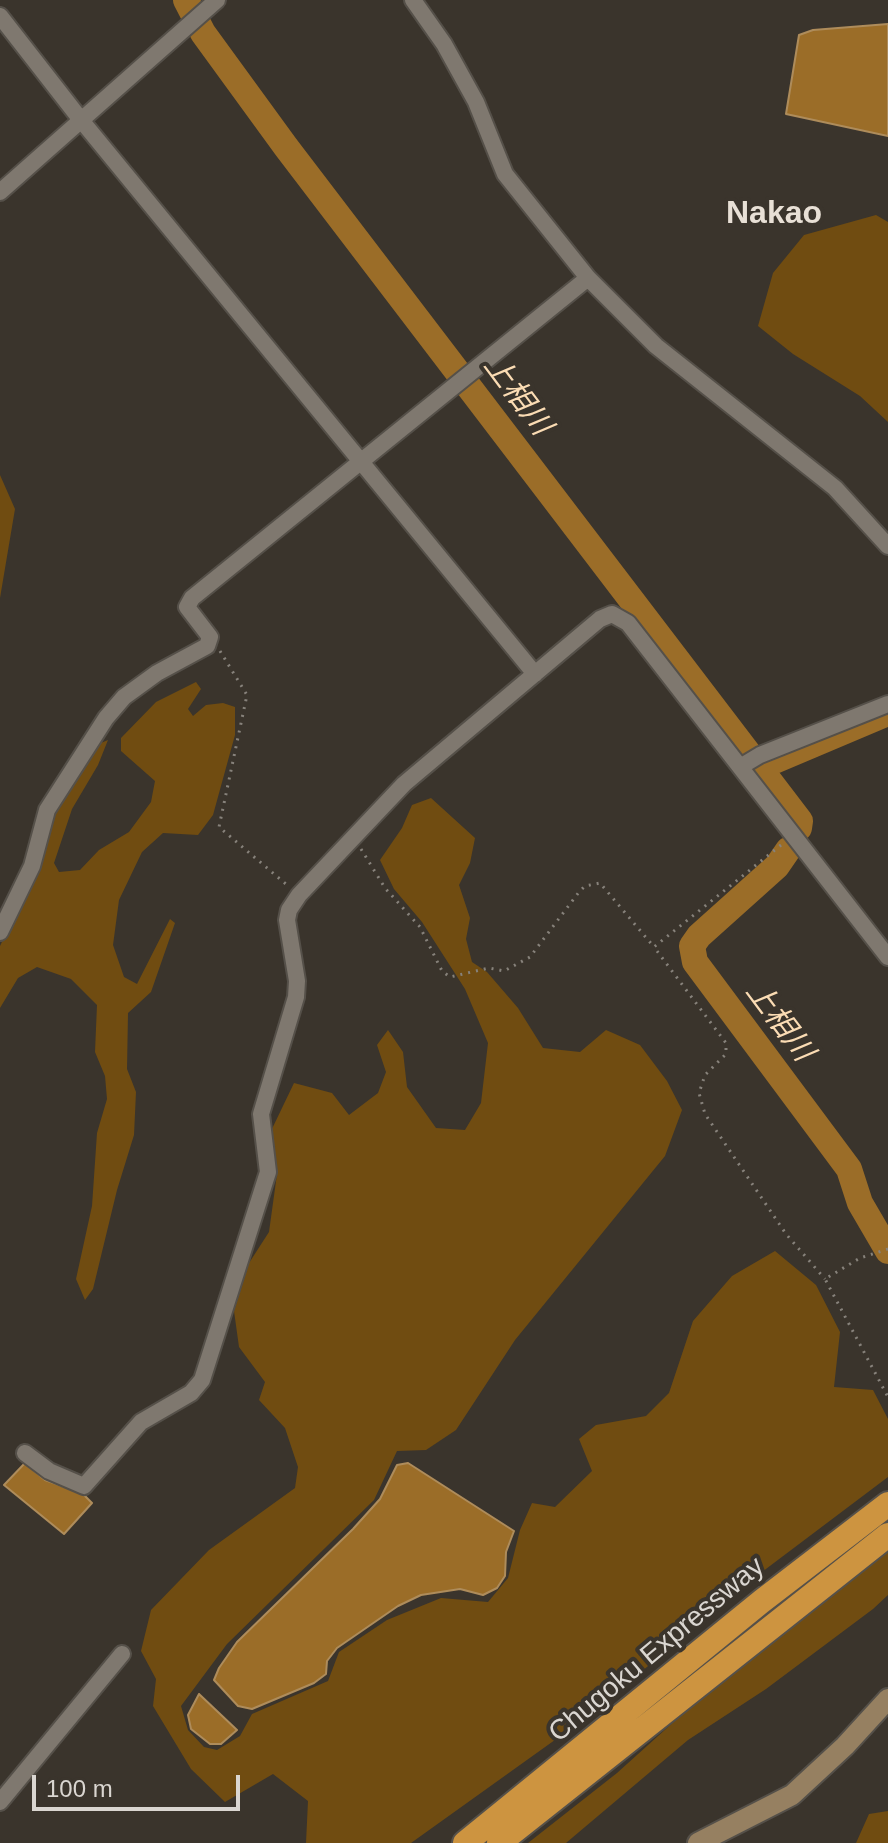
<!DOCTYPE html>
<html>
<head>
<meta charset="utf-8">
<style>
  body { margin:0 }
  #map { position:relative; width:888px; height:1843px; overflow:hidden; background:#3a342c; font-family:Helvetica,sans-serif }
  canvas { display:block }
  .scale { position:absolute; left:32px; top:1775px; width:208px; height:36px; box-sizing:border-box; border:4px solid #dad6d1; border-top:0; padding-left:10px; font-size:24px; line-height:28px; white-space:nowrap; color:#dad6d1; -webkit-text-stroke:6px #3a342c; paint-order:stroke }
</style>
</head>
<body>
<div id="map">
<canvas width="888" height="1843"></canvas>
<div class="scale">100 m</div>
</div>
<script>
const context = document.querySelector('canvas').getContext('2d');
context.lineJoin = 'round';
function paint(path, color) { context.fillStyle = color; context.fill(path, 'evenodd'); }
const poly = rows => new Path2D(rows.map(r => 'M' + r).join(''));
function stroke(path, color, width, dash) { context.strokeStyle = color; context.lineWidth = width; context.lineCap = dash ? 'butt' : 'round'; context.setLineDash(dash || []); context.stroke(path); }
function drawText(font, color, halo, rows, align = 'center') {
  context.font = font + ' Helvetica,"Noto Sans JP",sans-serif'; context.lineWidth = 8; context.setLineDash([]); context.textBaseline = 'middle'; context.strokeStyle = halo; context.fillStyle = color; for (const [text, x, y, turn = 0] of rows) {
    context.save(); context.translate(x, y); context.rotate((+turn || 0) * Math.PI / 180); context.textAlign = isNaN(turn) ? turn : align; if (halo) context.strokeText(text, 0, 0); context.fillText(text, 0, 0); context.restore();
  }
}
paint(poly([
  [876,215,888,222,888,422,860,396,793,354,758,326,773,273,804,235],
  [0,475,15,509,0,598],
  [196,682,201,689,188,709,193,716,206,705,223,703,235,707,235,735,213,815,198,835,163,833,142,852,119,900,113,945,124,977,137,984,170,919,175,923,151,992,128,1013,127,1069,136,1092,134,1135,117,1190,93,1289,85,1300,76,1279,92,1206,97,1133,107,1099,105,1076,95,1052,97,1005,71,979,37,967,18,978,0,1008,0,946,28,888,58,803,96,745,108,740,98,765,72,809,54,863,59,872,80,870,99,850,129,832,151,802,155,781,121,751,121,738,156,702],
  [431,798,475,838,470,863,459,885,470,918,466,939,472,962,487,972,518,1008,543,1048,580,1052,606,1030,640,1045,667,1081,682,1110,665,1156,515,1340,456,1430,426,1450,397,1451,374,1500,227,1644,181,1706,188,1730,204,1747,217,1750,240,1736,252,1714,328,1681,339,1652,387,1620,441,1598,488,1602,508,1578,520,1530,532,1503,555,1507,592,1471,579,1439,596,1425,646,1416,669,1393,693,1321,732,1276,775,1251,816,1285,840,1332,834,1387,873,1390,888,1419,888,1477,750,1581,587,1717,411,1843,306,1843,308,1801,273,1774,225,1802,191,1769,153,1706,156,1679,141,1651,151,1610,209,1550,295,1488,298,1467,285,1428,259,1400,265,1382,239,1347,234,1311,249,1263,269,1232,277,1174,270,1133,294,1083,332,1093,349,1115,378,1093,386,1072,377,1045,388,1030,403,1052,407,1087,436,1128,465,1130,481,1103,488,1043,465,989,422,922,394,889,380,860,402,828,412,805],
  [888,1550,888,1595,873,1609,766,1689,688,1740,566,1843,528,1843,617,1773,719,1681],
  [888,1811,888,1843,856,1843,869,1814]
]), '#704c11');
const water = poly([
  [888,24,888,136,786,114,799,35,813,30,888,24],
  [25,1463,45,1480,82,1493,92,1503,64,1534,4,1485,25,1463],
  [408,1463,514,1531,506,1552,505,1576,497,1588,483,1595,460,1589,421,1595,398,1606,337,1648,327,1661,326,1674,314,1683,252,1709,238,1706,214,1680,219,1668,237,1642,353,1529,380,1499,397,1465,408,1463],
  [199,1694,237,1730,221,1744,210,1744,191,1729,188,1715,199,1694]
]);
paint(water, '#9b6d28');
stroke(water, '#ae8c5b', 2);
stroke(poly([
  [186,0,203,33,286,147,800,821,799,828],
  [760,767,888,713],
  [788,850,777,866,699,936,692,946,695,962,849,1169,860,1203,888,1251]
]), '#9b6d28', 26);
const street = poly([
  [413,0,444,44,476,102,505,174,588,278,656,346,835,488,888,546],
  [0,16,81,120,535,674],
  [0,192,217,0],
  [740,767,760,755,888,704],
  [0,932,32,866,47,810,106,718,124,697,157,673,207,646,210,637,187,607,192,598,588,278],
  [25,1453,49,1471,84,1486,141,1422,191,1393,202,1380,268,1172,261,1114,296,997,297,981,287,920,289,910,299,895,404,784,600,619,612,614,628,623,888,957],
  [0,1802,122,1654]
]);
const secondary = poly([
  [698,1843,792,1795,845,1746,888,1699]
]);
const highway = poly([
  [465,1843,762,1601,888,1504],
  [499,1843,888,1535]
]);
stroke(street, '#555049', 20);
stroke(secondary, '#555049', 24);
stroke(highway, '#555049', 28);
stroke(poly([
  [220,651,247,695,219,827,287,885],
  [781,845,654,947,726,1043,726,1054,705,1075,699,1093,705,1114,786,1234,825,1279],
  [361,849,385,888,420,927,442,971,450,977,489,968,504,971,530,957,579,892,585,886,600,883,654,947],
  [888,1249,860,1258,825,1279,888,1397]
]), '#87827b', 3, [2, 6]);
stroke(street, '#7f786f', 16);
stroke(secondary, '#968061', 20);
stroke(highway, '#cd9440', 24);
drawText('28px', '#dad6d1', '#3a342c', [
  ["Chugoku Expressway",657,1650,-40]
]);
drawText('italic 30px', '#fbdcb4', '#3a342c', [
  ["上相川",517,396,53],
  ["上相川",779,1022,53]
]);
drawText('bold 32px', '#e8e0d6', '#3a342c', [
  ["Nakao",774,214]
]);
</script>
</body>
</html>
